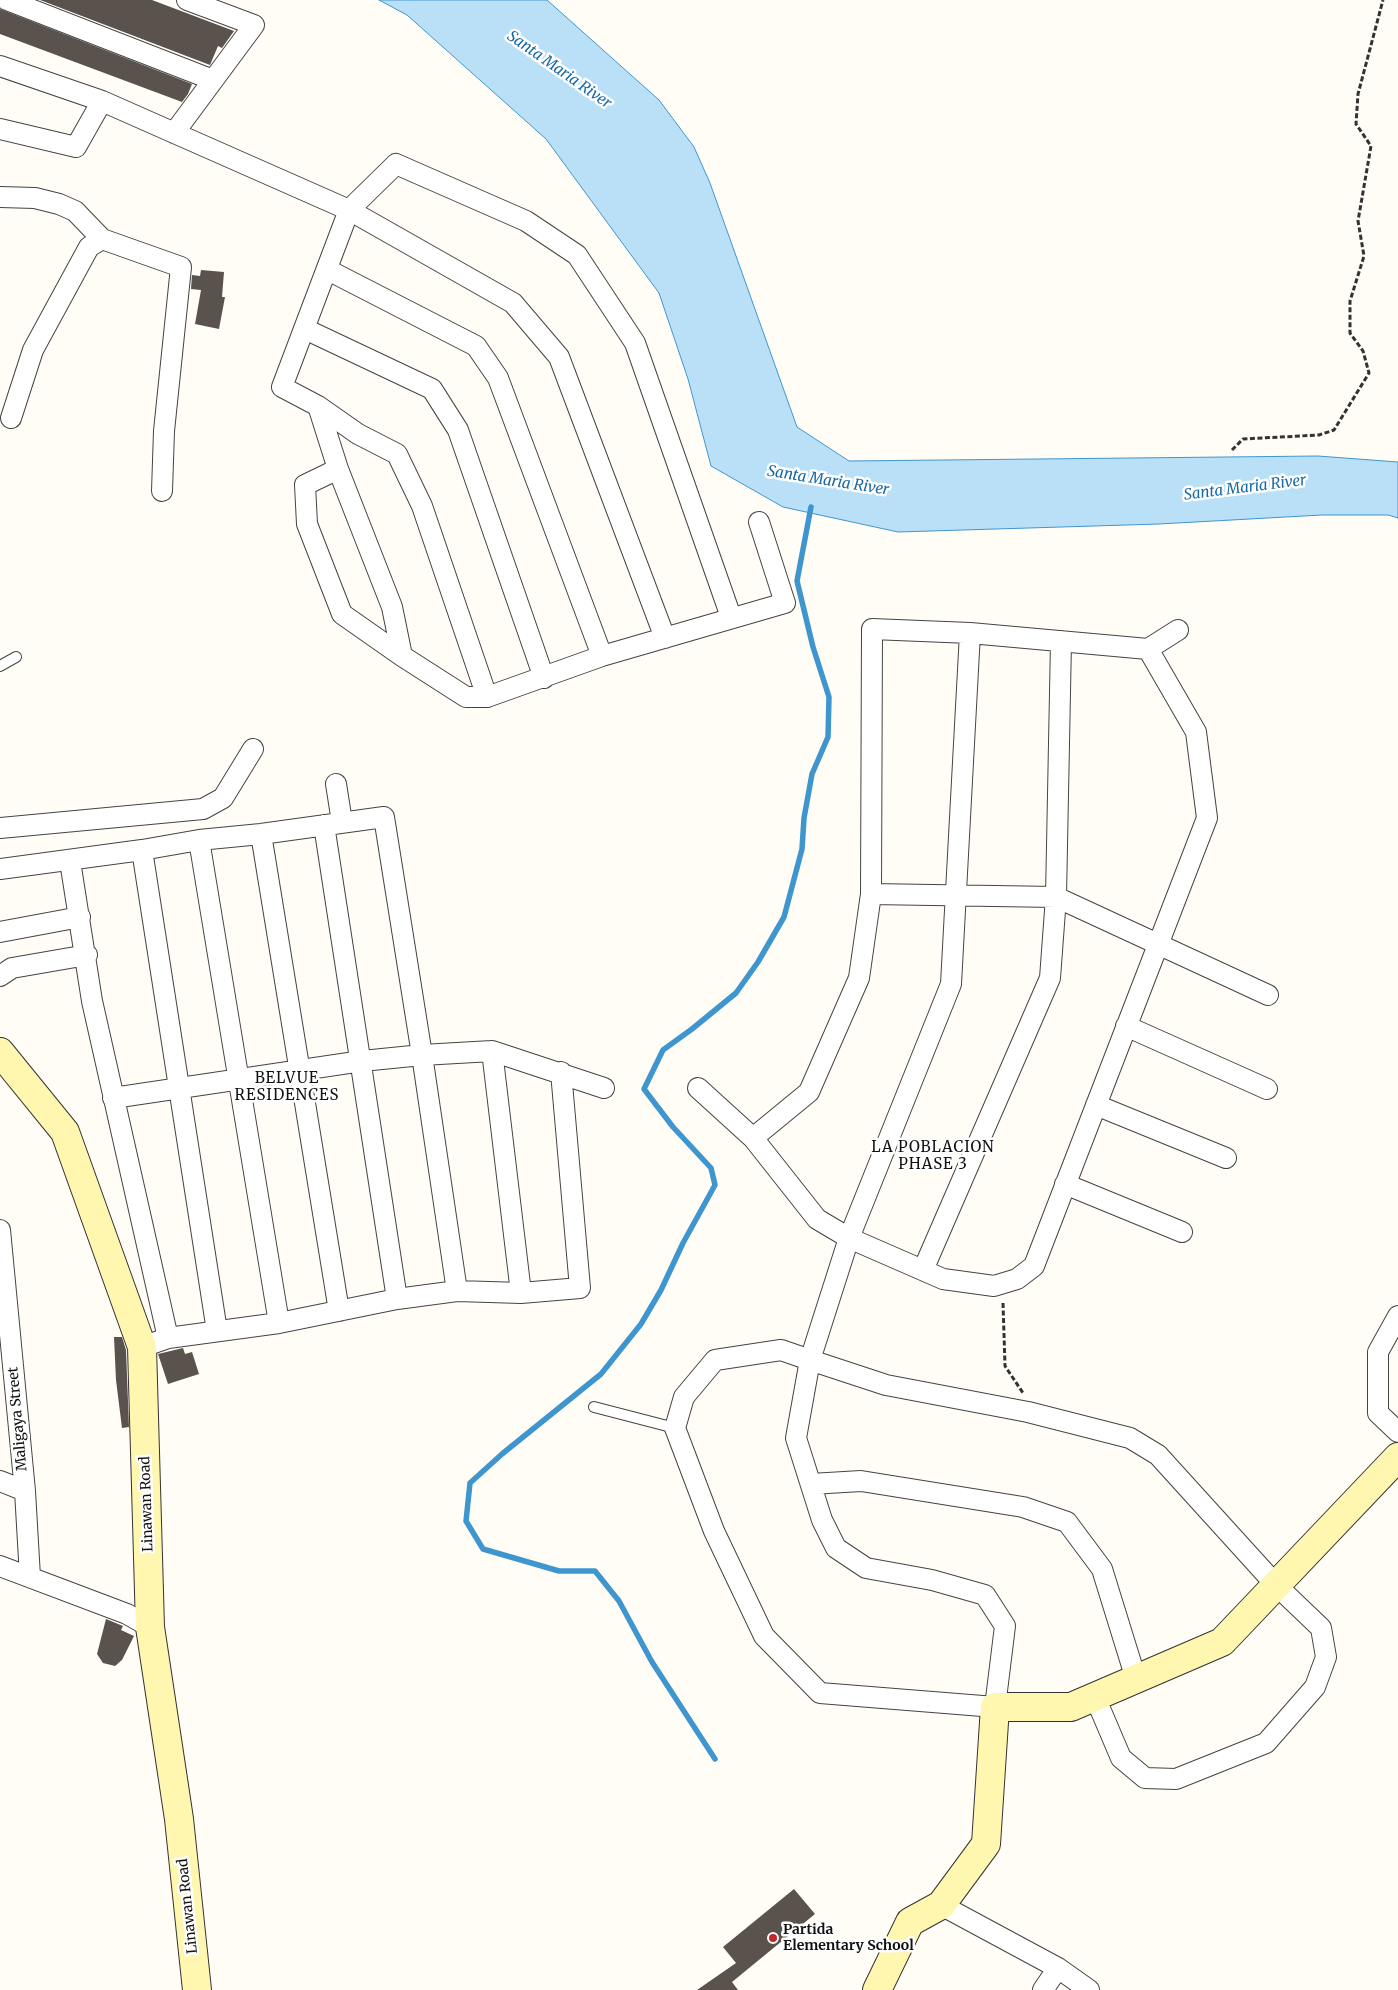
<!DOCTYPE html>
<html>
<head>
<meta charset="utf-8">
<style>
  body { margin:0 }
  canvas { display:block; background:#fffdf5 }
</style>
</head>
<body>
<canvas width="1398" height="1990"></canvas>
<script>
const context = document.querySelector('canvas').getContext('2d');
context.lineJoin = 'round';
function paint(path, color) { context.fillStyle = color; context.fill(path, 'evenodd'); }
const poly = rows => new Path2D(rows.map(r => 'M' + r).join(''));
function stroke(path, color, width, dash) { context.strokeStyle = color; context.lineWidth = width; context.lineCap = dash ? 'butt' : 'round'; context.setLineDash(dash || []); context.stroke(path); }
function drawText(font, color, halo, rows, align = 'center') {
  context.font = font + ' Merriweather,serif'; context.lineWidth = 5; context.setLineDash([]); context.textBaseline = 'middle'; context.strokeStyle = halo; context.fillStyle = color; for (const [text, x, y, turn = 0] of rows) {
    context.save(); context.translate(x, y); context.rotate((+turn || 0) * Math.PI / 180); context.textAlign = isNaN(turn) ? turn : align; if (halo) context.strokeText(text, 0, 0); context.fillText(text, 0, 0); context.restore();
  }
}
const water = poly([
  [379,0,547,0,659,100,694,147,710,183,797,427,849,461,1318,456,1398,462,1398,518,1388,515,1322,515,1159,524,898,532,783,507,711,466,688,379,659,293,546,139,407,15,379,0]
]);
paint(water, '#b9e0f7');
stroke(water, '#3f96cf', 1);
stroke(poly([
  [715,1759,652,1662,619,1601,595,1571,559,1571,483,1549,466,1521,470,1483,502,1454,601,1374,641,1324,661,1290,683,1243,715,1185,711,1168,673,1127,644,1089,663,1050,692,1029,736,993,758,962,784,917,802,849,804,818,812,774,828,737,829,697,813,647,797,581,811,507]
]), '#3f96cf', 5.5);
paint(poly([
  [40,0,152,0,234,31,222,48,218,46,210,65],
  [0,9,192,84,188,94,182,102,0,34],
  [201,270,224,272,222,297,225,297,219,329,195,324,201,290,191,289,192,275,200,276],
  [114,1337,122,1337,126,1350,129,1427,122,1428,116,1380],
  [183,1348,185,1354,192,1352,199,1374,168,1384,158,1354],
  [106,1619,123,1626,121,1630,134,1636,122,1660,115,1666,103,1663,97,1654],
  [794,1889,815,1914,732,1982,738,1990,697,1990,736,1963,723,1947]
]), '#5a524d');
const lane = poly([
  [0,666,16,657],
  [594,1407,675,1428]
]);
const street = poly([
  [7,0,213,80],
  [0,66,102,101,349,210,513,303,559,357,665,638],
  [0,129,76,147,102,101],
  [174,133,254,25,187,0],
  [0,197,35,198,59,204,75,211,102,239],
  [328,270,476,346,498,378,602,656],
  [305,329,432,389,458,430,544,678],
  [318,406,338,469,392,607,402,656],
  [11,418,33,350,89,247,102,239,181,267,164,431,162,491],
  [338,469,305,485,307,524,342,614,402,656,466,697,487,697,602,656,785,603,759,522],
  [970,633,951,984,849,1238,810,1360,796,1438,822,1520,836,1548,866,1568,932,1580,985,1595,1005,1626,995,1707,820,1693,764,1636,714,1531,675,1428,684,1397,715,1360,781,1350,810,1360,886,1385,1028,1412,1130,1438,1158,1455,1276,1585,1321,1628,1326,1657,1315,1687,1266,1743,1176,1779,1145,1778,1121,1758,1095,1697],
  [487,697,422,506,397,454,358,434,318,406,282,387,349,210,396,164,526,221,577,255,635,343,731,617],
  [336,784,342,822],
  [324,825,397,1299],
  [0,828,203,809,223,798,253,749],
  [261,834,339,1311],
  [199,840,279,1323],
  [142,850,217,1331],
  [70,861,92,1001,168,1338],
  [0,869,142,850,199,840,261,834,384,817,422,1055,457,1291],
  [871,894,1056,897,1268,995],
  [0,932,80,917],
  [0,976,12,968,87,955],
  [1126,1026,1267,1089],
  [492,1051,521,1293],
  [698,1088,753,1138,817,1219,849,1238,943,1279,994,1286,1017,1279,1034,1266,1207,818,1196,732,1148,649],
  [113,1098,362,1061,422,1055,492,1051,604,1088],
  [1096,1105,1226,1158],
  [753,1138,809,1092,859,978,871,894,872,629,970,633,1148,649,1178,630],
  [1065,1184,1182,1232],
  [0,1230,25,1491,30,1577],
  [923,1270,1050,978,1056,897,1061,641],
  [1398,1316,1378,1352,1378,1413,1398,1432],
  [142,1347,168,1338,279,1323,397,1299,457,1291,521,1293,580,1288,561,1072],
  [0,1481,25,1491],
  [811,1484,861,1481,1023,1507,1067,1522,1102,1569,1136,1679],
  [0,1566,127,1614,150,1627],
  [941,1905,1058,1968,1089,1990],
  [1043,1990,1058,1968]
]);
const secondary = poly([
  [0,1052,65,1132,142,1347,150,1627,179,1819,197,1990],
  [877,1990,910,1922,941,1905,986,1844,995,1707,1071,1707,1222,1642,1398,1457]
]);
stroke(lane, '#444', 12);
stroke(street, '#444', 22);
stroke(secondary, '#333', 30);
stroke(poly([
  [1232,450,1243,439,1319,435,1334,430,1369,373,1363,351,1350,333,1350,301,1364,256,1358,221,1371,146,1356,124,1358,94,1383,0],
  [1003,1303,1005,1366,1023,1393]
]), '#333', 3, [5, 2.5]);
stroke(lane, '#fff', 10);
stroke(street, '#fff', 20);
stroke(secondary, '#fff6b0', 28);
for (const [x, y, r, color] of [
  [773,1938,5,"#c4262e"]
]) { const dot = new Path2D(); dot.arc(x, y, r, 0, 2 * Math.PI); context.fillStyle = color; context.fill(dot); stroke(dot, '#fff', 2); }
drawText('14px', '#111', '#fff', [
  ["Maligaya Street",18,1419,-95],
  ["Linawan Road",147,1504,-92],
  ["Linawan Road",188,1906,-96]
]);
drawText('bold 14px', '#111', '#fff', [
  ["Partida",783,1930],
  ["Elementary School",783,1946]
], 'left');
drawText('italic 15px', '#1768a6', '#fff', [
  ["Santa Maria River",559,70,35],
  ["Santa Maria River",828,481,9],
  ["Santa Maria River",1245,488,-7]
]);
context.letterSpacing = '1px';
drawText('15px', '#111', '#fff', [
  ["BELVUE",287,1079],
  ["RESIDENCES",287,1096],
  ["LA POBLACION",933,1148],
  ["PHASE 3",933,1165]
]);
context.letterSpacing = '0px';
</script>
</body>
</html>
